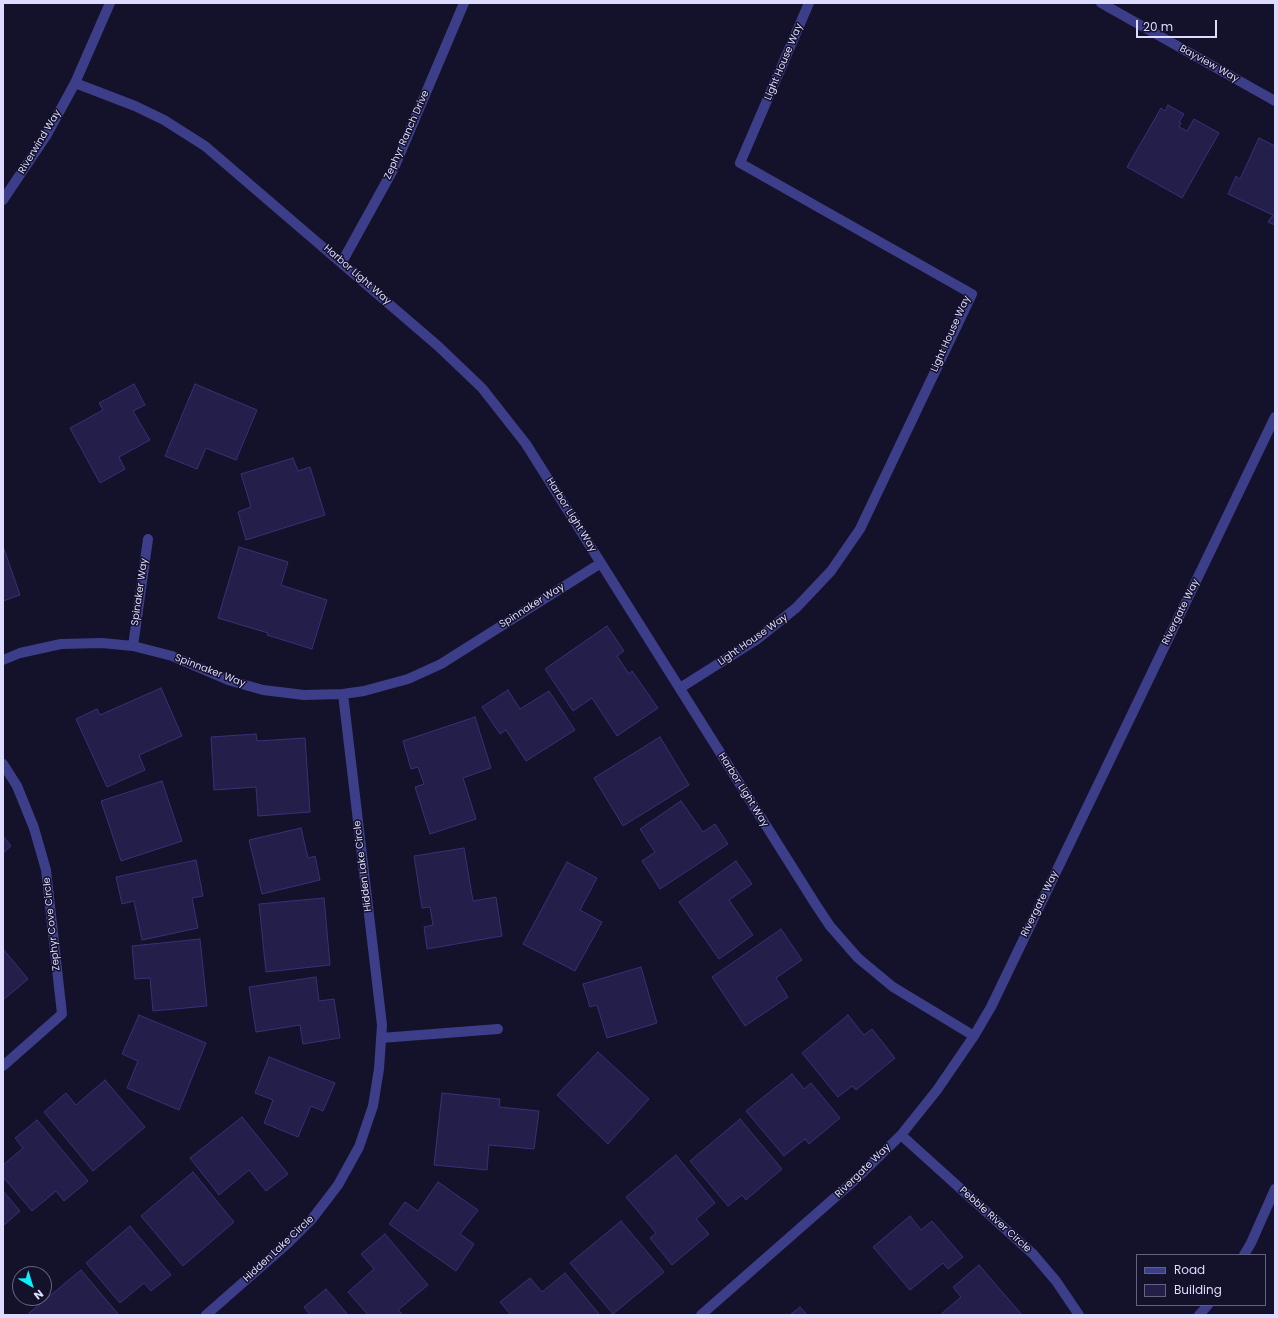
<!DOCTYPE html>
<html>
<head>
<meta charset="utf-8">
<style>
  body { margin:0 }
  #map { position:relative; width:1278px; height:1318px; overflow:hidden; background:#14112b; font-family:Poppins,sans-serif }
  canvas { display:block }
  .frame { position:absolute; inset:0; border:4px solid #dedcfe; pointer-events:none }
  .legend { position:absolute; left:1136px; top:1254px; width:130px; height:52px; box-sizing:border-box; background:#14112b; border:1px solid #65627f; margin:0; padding:5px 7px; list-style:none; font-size:12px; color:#dedcfe }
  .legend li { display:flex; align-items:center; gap:8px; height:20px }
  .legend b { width:20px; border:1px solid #65627f }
  .north { position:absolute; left:12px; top:1266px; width:40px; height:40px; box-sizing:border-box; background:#14112b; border:1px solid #65627f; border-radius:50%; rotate:142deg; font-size:11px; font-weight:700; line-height:16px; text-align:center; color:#dedcfe }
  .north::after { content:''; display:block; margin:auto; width:14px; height:18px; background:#0bf0fb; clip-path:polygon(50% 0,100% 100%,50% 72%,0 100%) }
  .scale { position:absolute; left:1136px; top:20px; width:81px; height:18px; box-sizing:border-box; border:2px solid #dedcfe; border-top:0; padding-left:5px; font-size:12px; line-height:14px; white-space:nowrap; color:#dedcfe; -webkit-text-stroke:3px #14112b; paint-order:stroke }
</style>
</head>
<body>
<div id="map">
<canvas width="1278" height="1318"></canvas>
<div class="frame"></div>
<ul class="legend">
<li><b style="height:5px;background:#3d3e89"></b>Road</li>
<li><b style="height:11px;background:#241e4b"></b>Building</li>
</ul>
<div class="north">N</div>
<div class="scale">20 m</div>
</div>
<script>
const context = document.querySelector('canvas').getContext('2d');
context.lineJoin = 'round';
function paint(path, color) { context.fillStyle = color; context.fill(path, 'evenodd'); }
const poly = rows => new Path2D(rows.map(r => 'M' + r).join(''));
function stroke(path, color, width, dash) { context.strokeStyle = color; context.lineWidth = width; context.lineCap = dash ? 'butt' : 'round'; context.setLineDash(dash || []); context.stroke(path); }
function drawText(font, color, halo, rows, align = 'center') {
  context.font = font + ' Poppins,sans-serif'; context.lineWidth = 3; context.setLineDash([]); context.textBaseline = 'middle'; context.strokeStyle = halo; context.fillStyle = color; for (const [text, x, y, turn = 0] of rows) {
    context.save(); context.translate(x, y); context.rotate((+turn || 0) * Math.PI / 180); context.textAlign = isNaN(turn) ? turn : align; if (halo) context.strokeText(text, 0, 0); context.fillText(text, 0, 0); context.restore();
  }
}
const building = poly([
  [1168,105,1184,114,1179,122,1181,123,1179,127,1187,131,1194,119,1219,133,1182,198,1127,167,1161,108,1165,111,1168,105],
  [1259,138,1275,146,1275,225,1268,222,1273,215,1228,194,1236,176,1240,179,1259,138],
  [134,384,145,405,133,411,150,440,119,457,125,469,100,483,70,428,103,410,99,403,134,384],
  [195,384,257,410,236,460,206,448,197,469,165,456,195,384],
  [293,458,298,471,310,467,325,515,246,540,238,512,251,507,241,474,293,458],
  [3,546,20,595,3,601,3,546],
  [239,547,288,562,281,585,327,600,312,649,267,635,268,633,218,618,239,547],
  [607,626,624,651,617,656,629,674,632,671,658,708,617,736,592,698,573,711,545,669,607,626],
  [161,688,182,736,139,755,145,770,107,787,76,719,97,709,100,715,161,688],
  [508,690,520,709,549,691,575,730,526,761,506,730,500,734,482,707,508,690],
  [475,717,491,768,463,778,476,819,430,834,415,787,424,784,418,767,411,769,403,741,475,717],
  [256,734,257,741,305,738,310,812,258,816,256,787,214,790,211,737,256,734],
  [660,737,689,785,623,826,594,778,660,737],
  [162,781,182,841,121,861,101,801,162,781],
  [681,801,703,832,715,824,728,844,660,889,642,861,655,852,640,829,681,801],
  [301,828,308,858,315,856,320,880,262,894,249,840,301,828],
  [3,836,11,846,3,853,3,836],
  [464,848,473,901,496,897,502,936,427,949,424,927,433,925,430,907,422,908,414,856,464,848],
  [196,860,203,896,192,898,198,928,142,940,134,901,122,904,116,877,196,860],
  [736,861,752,884,729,900,753,935,719,959,679,902,736,861],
  [567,862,597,878,580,910,602,922,575,971,523,944,567,862],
  [324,898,330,965,266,972,259,904,324,898],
  [781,929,802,960,776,978,788,997,745,1026,712,977,781,929],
  [200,939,207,1006,153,1011,150,978,135,979,132,946,200,939],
  [3,949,28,979,3,1000,3,949],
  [641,967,657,1023,607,1038,597,1005,590,1007,583,984,641,967],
  [316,977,319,1001,334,999,340,1038,303,1044,300,1025,256,1032,249,987,316,977],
  [139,1015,206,1043,179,1110,127,1088,138,1061,122,1054,139,1015],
  [848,1015,864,1035,872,1029,895,1058,856,1090,852,1086,838,1097,802,1053,848,1015],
  [598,1052,649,1099,608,1144,557,1095,598,1052],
  [269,1057,335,1083,323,1111,311,1106,298,1137,264,1123,273,1100,255,1093,269,1057],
  [792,1074,804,1089,811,1083,840,1118,809,1144,805,1139,784,1156,746,1111,792,1074],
  [105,1080,145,1127,93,1171,44,1112,66,1093,76,1105,105,1080],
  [442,1093,500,1099,499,1107,539,1111,534,1149,489,1145,487,1170,434,1165,442,1093],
  [242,1117,288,1174,266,1191,249,1170,219,1195,190,1158,242,1117],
  [740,1119,782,1169,746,1200,742,1195,728,1206,690,1161,740,1119],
  [37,1120,88,1181,64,1201,56,1191,32,1211,3,1177,3,1165,23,1148,15,1138,37,1120],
  [676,1155,715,1203,696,1219,709,1234,672,1265,650,1238,656,1233,626,1197,676,1155],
  [193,1172,234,1222,183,1266,141,1216,193,1172],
  [438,1182,478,1210,460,1234,474,1244,456,1271,389,1224,405,1202,418,1211,438,1182],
  [3,1191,20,1211,3,1226,3,1191],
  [910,1216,921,1230,932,1221,963,1257,948,1269,943,1263,910,1290,873,1247,910,1216],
  [621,1221,664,1272,613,1314,570,1263,621,1221],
  [130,1226,171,1275,151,1291,144,1283,120,1303,86,1263,130,1226],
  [385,1234,428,1285,398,1310,403,1315,368,1315,348,1292,374,1269,361,1254,385,1234],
  [979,1265,1022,1315,940,1315,961,1297,953,1287,979,1265],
  [81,1270,119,1315,30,1315,29,1313,81,1270],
  [565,1273,600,1315,511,1315,500,1302,530,1278,542,1292,565,1273],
  [326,1289,348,1315,310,1315,304,1307,326,1289],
  [800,1307,807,1315,790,1315,800,1307]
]);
paint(building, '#241e4b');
stroke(building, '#3a3077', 1);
stroke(poly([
  [1101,3,1275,101],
  [75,83,135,106,164,120,205,146,438,346,482,388,526,444,816,905,830,926,858,958,893,987,974,1036],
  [3,200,46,136,75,83,110,3],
  [342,262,394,168,464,3],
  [133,646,148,539],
  [3,660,20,653,61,644,102,643,133,646,172,656,228,680,263,690,304,695,343,694,364,691,408,679,441,664,601,563],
  [680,688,756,640,796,608,831,571,860,529,972,294,740,163,809,3],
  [3,764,17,786,34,828,46,870,62,1014,3,1066],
  [381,1038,498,1029],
  [901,1135,1033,1254,1056,1281,1079,1315],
  [1244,1255,1251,1243,1275,1189],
  [206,1315,288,1243,312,1219,338,1185,359,1147,373,1106,379,1069,382,1025,343,694],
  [701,1315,856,1179,901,1135,937,1090,974,1036,991,1007,1275,417],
  [1199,1315,1208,1305]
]), '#3d3e89', 10);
drawText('10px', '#dedcfe', '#14112b', [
  ["Light House Way",784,62,-67],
  ["Bayview Way",1209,64,29],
  ["Zephyr Ranch Drive",407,135,-66],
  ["Riverwind Way",40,142,-59],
  ["Harbor Light Way",357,275,41],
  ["Light House Way",951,334,-66],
  ["Harbor Light Way",571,515,58],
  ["Spinaker Way",140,592,-82],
  ["Spinnaker Way",532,606,-32],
  ["Rivergate Way",1181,612,-64],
  ["Light House Way",753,640,-35],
  ["Spinnaker Way",210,671,21],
  ["Harbor Light Way",743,790,58],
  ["Hidden Lake Circle",363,866,-97],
  ["Rivergate Way",1040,904,-64],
  ["Zephyr Cove Circle",52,924,-96],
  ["Rivergate Way",863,1171,-44],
  ["Pebble River Circle",995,1220,42],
  ["Hidden Lake Circle",279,1249,-43]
]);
</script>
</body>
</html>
